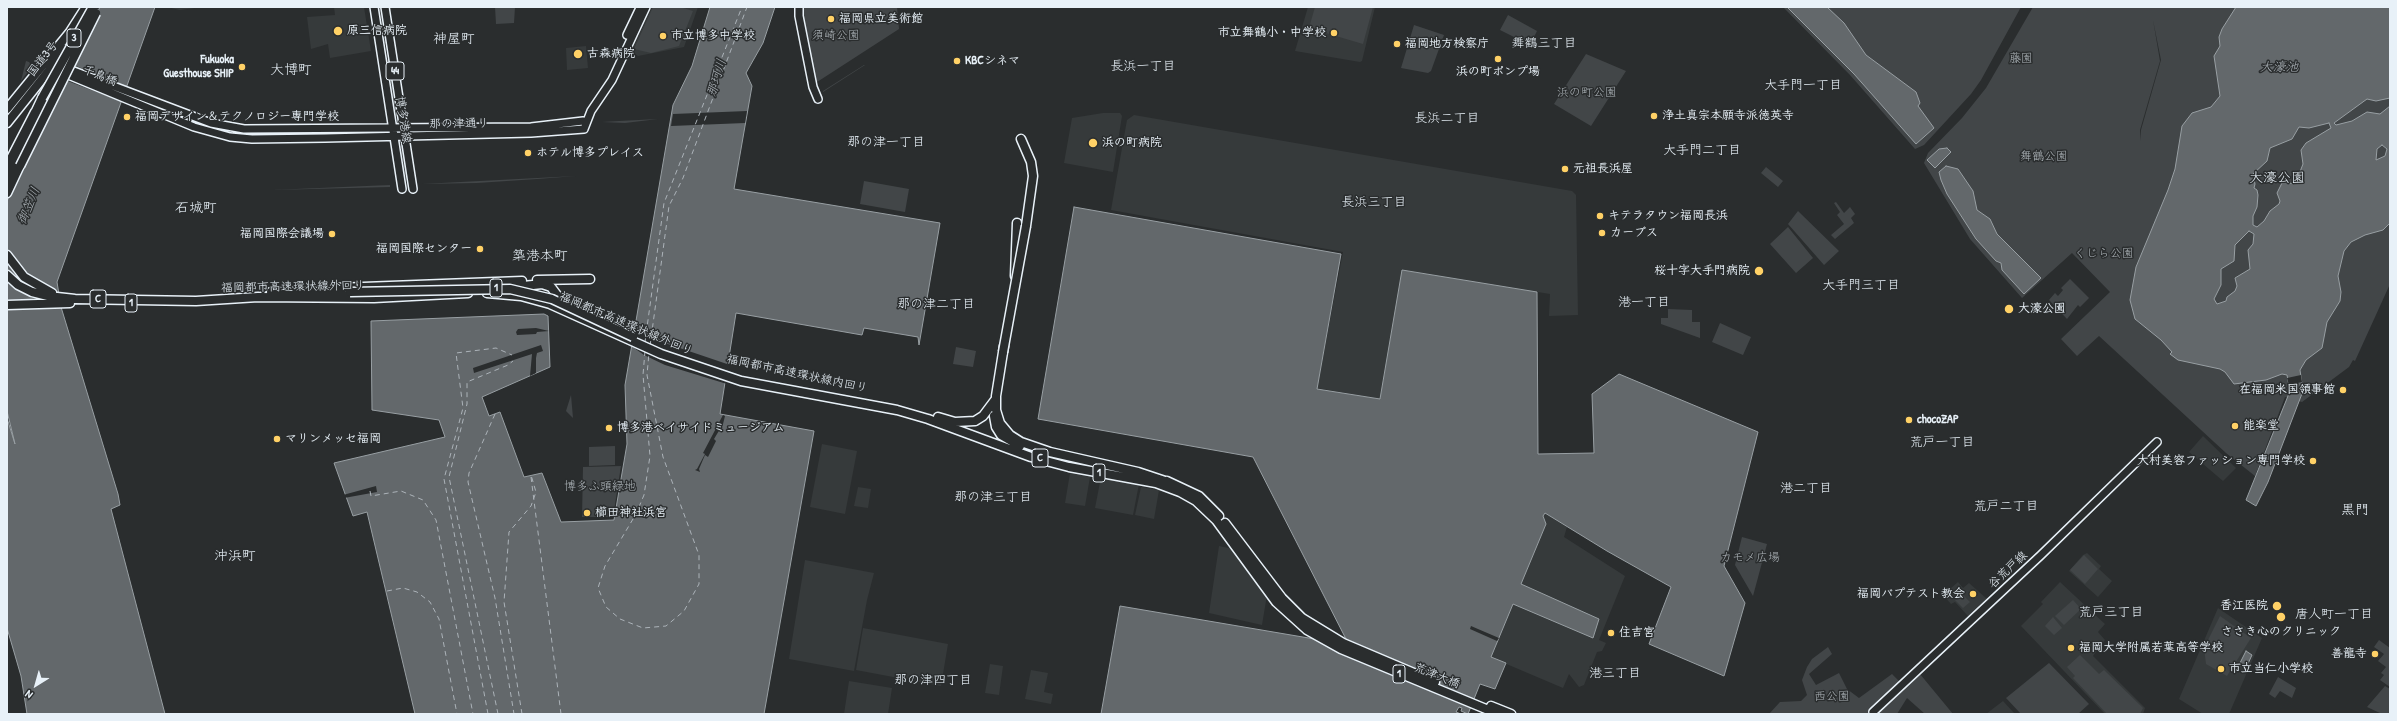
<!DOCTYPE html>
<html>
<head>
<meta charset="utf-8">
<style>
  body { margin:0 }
  #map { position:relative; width:2397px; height:721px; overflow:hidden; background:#2a2d2e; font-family:"Patrick Hand",sans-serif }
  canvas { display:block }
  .frame { position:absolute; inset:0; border:8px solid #e8f1f8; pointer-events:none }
  .north { position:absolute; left:16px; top:665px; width:40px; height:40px; -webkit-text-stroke:3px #2a2d2e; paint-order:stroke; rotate:217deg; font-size:11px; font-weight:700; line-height:16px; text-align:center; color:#e8f1f8 }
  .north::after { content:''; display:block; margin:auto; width:14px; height:18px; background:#e8f1f8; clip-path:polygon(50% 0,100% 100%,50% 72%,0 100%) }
</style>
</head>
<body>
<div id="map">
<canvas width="2397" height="721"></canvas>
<div class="frame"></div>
<div class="north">N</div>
</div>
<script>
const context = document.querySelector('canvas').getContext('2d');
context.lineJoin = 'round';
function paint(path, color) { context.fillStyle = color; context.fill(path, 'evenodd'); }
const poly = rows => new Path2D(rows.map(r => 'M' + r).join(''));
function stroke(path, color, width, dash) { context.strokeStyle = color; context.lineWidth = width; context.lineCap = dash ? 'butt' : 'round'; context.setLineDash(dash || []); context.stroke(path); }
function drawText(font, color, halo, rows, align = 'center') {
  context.font = font + ' "Patrick Hand","Klee One",sans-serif'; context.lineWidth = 3; context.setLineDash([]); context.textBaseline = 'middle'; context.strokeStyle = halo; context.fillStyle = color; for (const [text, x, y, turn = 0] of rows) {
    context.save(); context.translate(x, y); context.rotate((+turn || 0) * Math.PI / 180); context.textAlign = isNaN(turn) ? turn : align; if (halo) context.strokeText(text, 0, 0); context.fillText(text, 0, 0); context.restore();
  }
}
paint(poly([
  [167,7,202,7,180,10],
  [334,7,364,7,371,51,330,58,328,44,311,49,307,17,335,15],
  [652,7,698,7,684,47,638,56,631,52],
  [1308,7,1375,7,1362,61,1360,62,1295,51],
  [586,46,588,68,567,70,566,48],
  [1103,113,1120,113,1122,116,1113,172,1064,163,1072,118],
  [1134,115,1572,191,1576,195,1578,315,1549,316,1550,294,1403,270,1380,399,1317,388,1343,252,1111,210,1127,120],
  [2203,436,2236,468,2223,481,2189,452],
  [822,444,857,451,845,514,810,507],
  [1070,473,1090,477,1085,506,1065,503],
  [1101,477,1139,484,1133,515,1095,508],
  [858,487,871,489,868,508,854,506],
  [1141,487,1159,490,1154,519,1135,515],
  [1545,513,1567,527,1564,537,1625,576,1599,640,1606,643,1602,651,1597,652,1584,685,1579,687,1569,674,1563,688,1490,657,1546,524,1543,516],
  [1219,546,1243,551,1267,595,1262,625,1209,613],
  [2087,553,2101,566,2099,569,2112,581,2098,597,2069,571,2083,555],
  [805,560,874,573,867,600,854,671,789,659],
  [1958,582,1963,588,1969,583,1987,599,1968,616,1955,602,1951,604,1943,595],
  [2060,582,2105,624,2098,632,2105,640,2093,656,2145,708,2143,714,2105,714,2021,626,2043,604,2041,602],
  [2218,608,2262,638,2229,714,2203,714,2179,699],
  [863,628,948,644,941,686,856,670],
  [990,664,1003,666,999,695,985,693],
  [1031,670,1048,673,1044,692,1053,694,1051,704,1025,699],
  [849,681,892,688,888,714,844,714],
  [2003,701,2015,714,1986,714]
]), '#363a3b');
paint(poly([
  [378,7,381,7,386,43,384,43],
  [495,7,515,7,514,23,496,24],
  [653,7,680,7,693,11,679,46,651,53,634,49],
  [802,7,897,7,899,29,814,84],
  [1315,7,1373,7,1363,44,1309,28],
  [1783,7,2021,7,1981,80,1971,94,1924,145,1915,149,1850,75],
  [2033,7,2390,7,2390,284,2355,361,2353,360,2349,367,2302,402,2285,397,2255,476,2226,453,2099,336,2077,356,2061,339,2110,292,2072,253,2022,298,1970,239,1924,163,1928,153,1962,118,1986,88],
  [2153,20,2161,60,2141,130,2140,141,2140,130,2160,61],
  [1508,15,1537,31,1530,45,1500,30],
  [1414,25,1444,35,1431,71,1428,73,1401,68],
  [1586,54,1626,71,1591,126,1554,104],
  [389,59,397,116,395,116,386,60],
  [26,61,29,62,32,66,21,81],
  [864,65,865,65,823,92,823,91],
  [658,119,625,123,602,122,619,121],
  [400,146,404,146,408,177,407,179,404,176],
  [1766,167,1783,181,1778,187,1761,173],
  [576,176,537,179,477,183,422,184],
  [864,181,909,189,905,212,860,204],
  [390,185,390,187,272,190],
  [1836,202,1844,213,1850,207,1855,214,1851,218,1854,223,1835,239,1831,235,1844,224,1837,215,1840,212,1834,203],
  [1798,211,1839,251,1824,265,1788,224],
  [1788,227,1813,258,1796,273,1770,244],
  [2070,279,2089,298,2080,307,2078,305,2067,319,2049,300,2055,293,2058,296,2063,290,2061,288],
  [1668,309,1692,310,1692,322,1700,322,1700,338,1661,324,1661,318,1668,318],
  [1720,323,1751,337,1743,355,1712,342],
  [956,347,976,351,973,367,953,364],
  [571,395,573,418,566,411],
  [615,446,615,465,589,466,589,447],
  [621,466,613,517,582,517,583,467],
  [1742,537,1767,544,1753,596,1735,565],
  [2084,555,2098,569,2085,584,2070,570],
  [1960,592,1970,602,1963,608,1953,598],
  [2073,600,2081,609,2064,625,2055,616],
  [2220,616,2251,638,2227,676,2206,664,2204,648],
  [2053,617,2062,628,2054,635,2045,626],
  [2379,640,2390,648,2390,687,2380,680,2384,675,2381,673,2386,667,2378,661,2384,654,2374,647],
  [1828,647,1832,654,1809,674,1816,685,1839,673,1847,689,1859,698,1892,674,1901,683,1915,668,1953,714,1925,714,1907,698,1897,714,1769,714,1780,702,1801,701,1807,695,1802,680,1807,667,1812,659],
  [2080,655,2099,674,2104,670,2143,708,2140,714,2107,714,2073,678,2075,676,2067,667],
  [2049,663,2089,704,2078,714,2021,714,2006,698],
  [2278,677,2296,688,2292,698,2280,691,2275,698,2269,694],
  [2385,686,2390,689,2390,714,2382,714,2367,707]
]), '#424648');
const water = poly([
  [100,7,155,7,57,282,61,307,118,494,120,505,111,509,165,714,27,714,21,676,7,628,7,418,15,444,7,411,7,201,100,7],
  [710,7,775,7,763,43,746,73,752,86,734,189,940,223,919,345,918,337,864,328,862,335,736,313,720,414,814,431,764,714,415,714,367,512,353,516,334,463,445,437,439,420,372,410,371,321,544,314,548,316,550,367,482,397,489,416,500,412,524,477,542,473,561,522,614,520,627,444,625,385,673,105,692,66,710,7],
  [1787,7,1827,7,1844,23,1866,55,1916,92,1920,103,1918,106,1934,128,1916,144,1854,74,1787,7],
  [2236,7,2390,7,2390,98,2376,101,2367,99,2334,123,2336,125,2352,121,2367,112,2380,114,2390,106,2390,223,2383,230,2365,235,2351,242,2344,251,2338,276,2341,292,2340,301,2327,322,2322,348,2306,360,2300,370,2303,391,2268,482,2256,506,2246,500,2290,391,2287,375,2282,374,2266,380,2234,384,2225,372,2220,369,2178,360,2170,354,2172,352,2161,340,2135,319,2130,300,2136,267,2168,190,2175,169,2182,126,2192,113,2211,107,2220,96,2214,56,2220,46,2219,37,2222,29,2236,7],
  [2329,123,2331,128,2306,143,2301,150,2303,164,2296,182,2293,184,2283,181,2277,193,2280,201,2279,204,2270,211,2264,221,2257,227,2253,225,2253,216,2257,207,2258,195,2257,190,2254,188,2255,184,2253,174,2267,161,2270,148,2292,139,2299,127,2309,128,2329,123],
  [2382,145,2387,149,2385,156,2376,160,2377,149,2382,145],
  [2249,231,2254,234,2253,244,2248,250,2250,269,2235,278,2237,286,2235,291,2227,297,2226,301,2217,304,2214,299,2221,285,2221,269,2234,261,2235,245,2249,231],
  [1947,148,1951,152,1935,168,1927,160,1939,149,1947,148],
  [1946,166,1958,169,1973,191,1977,210,1990,219,1997,234,2041,278,2024,294,2002,270,2001,263,1996,261,1976,239,1947,194,1941,180,1939,172,1946,166],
  [1074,207,1341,254,1317,389,1380,399,1402,270,1537,292,1538,454,1594,453,1592,394,1619,374,1758,432,1724,566,1745,603,1724,676,1649,644,1671,587,1607,551,1545,513,1543,516,1546,524,1521,584,1599,619,1593,638,1513,604,1491,657,1506,663,1495,689,1480,684,1468,714,1461,711,1462,708,1459,707,1456,712,1461,714,1101,714,1120,606,1344,644,1346,639,1253,457,1038,419,1074,207],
  [2246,651,2252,655,2246,668,2239,665,2246,651]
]);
paint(water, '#63686b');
stroke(water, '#989fa3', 1);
paint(poly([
  [71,64,128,87,123,102,65,80],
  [747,111,745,123,671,126,673,114],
  [536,328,549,331,537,332,536,334,517,335,516,332,518,329],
  [632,328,665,343,730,365,727,384,665,365,644,355,630,345],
  [541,345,543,351,537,353,536,358,536,373,530,376,532,354,474,373,473,368],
  [2301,375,2302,382,2289,385,2287,378],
  [723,415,725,416,723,424,714,439,716,441,708,457,705,455,699,469,700,472,695,470,697,469,705,454,703,453],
  [376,486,377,492,344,498,343,495],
  [1471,626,1499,638,1497,641,1470,629]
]), '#2a2d2e');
stroke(poly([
  [645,342,664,203,742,7],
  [650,346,669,206,683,178,747,7],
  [645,351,643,375,650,456,644,495,636,514,605,566,598,588,606,607,620,619,643,628,666,626,684,611,699,584,699,555,663,457,647,375,649,353],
  [495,414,469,473,468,482,495,598,514,714],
  [531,477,561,714],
  [370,491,371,496,401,491,423,500,436,520,473,714],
  [387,591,403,588,417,592,430,602,439,619,457,714],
  [488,714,444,479,463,408,456,353,496,348,512,355],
  [498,714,449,477,467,404,467,382,508,365,513,361],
  [522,714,504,602,509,532,531,506,536,492,531,475]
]), '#acb3b9', 1, [5, 4]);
const major = poly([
  [374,7,402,189],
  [385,7,413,189],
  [799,7,799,16,813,87,818,99],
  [627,35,639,10],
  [63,67,211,123,244,129,531,127,583,121],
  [61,72,194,127,230,137,252,139,325,138,531,133,584,129],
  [584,129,591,111,612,80,646,7],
  [1873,712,2041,555,2157,442]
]);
const highway = poly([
  [7,109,70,32,86,7],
  [33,117,42,98],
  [41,117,54,86],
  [7,123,66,49],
  [1021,139,1031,162,1033,176,1026,226],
  [7,166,35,112],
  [7,179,41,112],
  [7,193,22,161],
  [7,255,24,277,52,293],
  [7,275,18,285,32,292,48,296,75,299,196,301,258,297,374,298,468,293],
  [1015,276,1017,223],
  [537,280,590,279],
  [337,288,522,281],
  [505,288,542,284,551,287,566,307],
  [271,292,344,292],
  [487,293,521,296,550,304,661,354,741,381,897,410,928,419,1031,457,1069,467,1156,483,1180,492,1196,501,1216,520,1276,602,1307,630,1341,649,1498,714],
  [7,305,70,303],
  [1004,346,996,396,996,410,1000,423,1010,435,1021,442,1050,452,1138,472,1171,483],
  [994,416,996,427,1001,435,1020,446],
  [938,417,955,422,975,421,983,416,995,400],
  [1167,481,1199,496,1219,516],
  [1225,523,1282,598,1302,618,1343,643,1435,682],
  [1491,706,1511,714]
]);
stroke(major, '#e8f1f8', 10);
stroke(highway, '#e8f1f8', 11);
stroke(major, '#2a2d2e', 7);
stroke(highway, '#2a2d2e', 8);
const highwayBridge = poly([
  [42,98,93,7],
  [20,166,96,13],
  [350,292,510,289,552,299,633,337],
  [1003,352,1026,226]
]);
stroke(highwayBridge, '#e8f1f8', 11, []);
stroke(highwayBridge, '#2a2d2e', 8);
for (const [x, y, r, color] of [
  [831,19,4,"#ffd166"],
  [338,31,5,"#ffd166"],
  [1334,33,4,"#ffd166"],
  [663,36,4,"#ffd166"],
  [1397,44,4,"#ffd166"],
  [578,54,5,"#ffd166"],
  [1498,59,4,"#ffd166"],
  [957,61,4,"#ffd166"],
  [242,67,4,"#ffd166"],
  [1654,116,4,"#ffd166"],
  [127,117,4,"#ffd166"],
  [1093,143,5,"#ffd166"],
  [528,153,4,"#ffd166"],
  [1565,169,4,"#ffd166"],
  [1600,216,4,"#ffd166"],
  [1602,233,4,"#ffd166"],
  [332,234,4,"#ffd166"],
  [480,249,4,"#ffd166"],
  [1759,271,5,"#ffd166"],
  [2009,309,5,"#ffd166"],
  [2343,390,4,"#ffd166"],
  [1909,420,4,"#ffd166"],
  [2235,426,4,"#ffd166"],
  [609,428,4,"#ffd166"],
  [277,439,4,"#ffd166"],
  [2313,461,4,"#ffd166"],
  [587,513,4,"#ffd166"],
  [1973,594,4,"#ffd166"],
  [2277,606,5,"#ffd166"],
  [2281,617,5,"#ffd166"],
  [1611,633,4,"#ffd166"],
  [2071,648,4,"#ffd166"],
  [2375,654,4,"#ffd166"],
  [2221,669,4,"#ffd166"]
]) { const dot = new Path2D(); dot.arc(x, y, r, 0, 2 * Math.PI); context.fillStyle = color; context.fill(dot); stroke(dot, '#2a2d2e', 1.5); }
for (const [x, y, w] of [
  [74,38,14],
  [395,71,18],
  [496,288,12],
  [98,299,16],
  [131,303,12],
  [1040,458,16],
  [1099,473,12],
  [1399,674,12]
]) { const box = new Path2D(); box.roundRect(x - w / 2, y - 9, w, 18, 3); context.fillStyle = '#2a2d2e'; context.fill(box); stroke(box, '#e8f1f8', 1); }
drawText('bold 11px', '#e8f1f8', null, [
  ["3",74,38],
  ["44",395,71],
  ["1",496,288],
  ["C",98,299],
  ["1",131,303],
  ["C",1040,458],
  ["1",1099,473],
  ["1",1399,674]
]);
drawText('bold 12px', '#e8f1f8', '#2a2d2e', [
  ["福岡県立美術館",839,19],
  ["原三信病院",347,31],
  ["市立舞鶴小・中学校",1326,33,"right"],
  ["市立博多中学校",671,36],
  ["福岡地方検察庁",1405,44],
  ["古森病院",587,54],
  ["Fukuoka",234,60,"right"],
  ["Guesthouse SHIP",234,74,"right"],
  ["KBCシネマ",965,61],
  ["浜の町ポンプ場",1498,72,"center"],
  ["浄土真宗本願寺派徳英寺",1662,116],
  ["福岡デザイン＆テクノロジー専門学校",135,117],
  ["浜の町病院",1102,143],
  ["ホテル博多プレイス",536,153],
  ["元祖長浜屋",1573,169],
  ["キテラタウン福岡長浜",1608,216],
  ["カーブス",1610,233],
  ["福岡国際会議場",324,234,"right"],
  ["福岡国際センター",472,249,"right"],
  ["桜十字大手門病院",1750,271,"right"],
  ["大濠公園",2018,309],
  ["在福岡米国領事館",2335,390,"right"],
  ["chocoZAP",1917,420],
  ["能楽堂",2243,426],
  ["博多港ベイサイドミュージアム",617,428],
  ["マリンメッセ福岡",285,439],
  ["大村美容ファッション専門学校",2305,461,"right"],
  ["櫛田神社浜宮",595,513],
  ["福岡バプテスト教会",1965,594,"right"],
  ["香江医院",2268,606,"right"],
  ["ささき心のクリニック",2281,632,"center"],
  ["住吉宮",1619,633],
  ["福岡大学附属若葉高等学校",2079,648],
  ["善龍寺",2367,654,"right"],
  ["市立当仁小学校",2229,669]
], 'left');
drawText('12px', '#aeb5ba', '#2a2d2e', [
  ["須崎公園",836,36],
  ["藤園",2021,59],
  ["浜の町公園",1587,93],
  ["舞鶴公園",2044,157],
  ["くじら公園",2104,254],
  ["博多ふ頭緑地",600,487],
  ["カモメ広場",1750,558],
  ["西公園",1832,697]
]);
drawText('12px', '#e8f1f8', '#2a2d2e', [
  ["国道3号",43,59,-52],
  ["千鳥橋",100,76,22],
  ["博多港線",403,120,81],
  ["那の津通り",459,124,-1],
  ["福岡都市高速環状線外回り",293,287,-1],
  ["福岡都市高速環状線外回り",626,324,23],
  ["福岡都市高速環状線内回り",797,374,12],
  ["谷荒戸線",2008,570,-43],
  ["荒津大橋",1437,676,22]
]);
drawText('13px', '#e8f1f8', '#2a2d2e', [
  ["舞鶴三丁目",1544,44],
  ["長浜一丁目",1143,67],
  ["大手門一丁目",1803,86],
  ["長浜二丁目",1447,119],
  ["那の津一丁目",886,143],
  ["大手門二丁目",1702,151],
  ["長浜三丁目",1374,203],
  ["大手門三丁目",1861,286],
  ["港一丁目",1644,303],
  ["那の津二丁目",936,305],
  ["荒戸一丁目",1942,443],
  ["港二丁目",1806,489],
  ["那の津三丁目",993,498],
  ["荒戸二丁目",2006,507],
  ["荒戸三丁目",2111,613],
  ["唐人町一丁目",2334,615],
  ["港三丁目",1615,674],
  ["那の津四丁目",933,681]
]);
drawText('italic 13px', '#acb3b9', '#2a2d2e', [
  ["大濠池",2279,68],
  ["那珂川",717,78,-74],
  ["御笠川",29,206,-67]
]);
drawText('14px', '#e8f1f8', '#2a2d2e', [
  ["神屋町",454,39],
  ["大博町",291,70],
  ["大濠公園",2277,178],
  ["石城町",196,208],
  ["築港本町",540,256],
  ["黒門",2355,510],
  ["沖浜町",235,556]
]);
</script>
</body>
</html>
